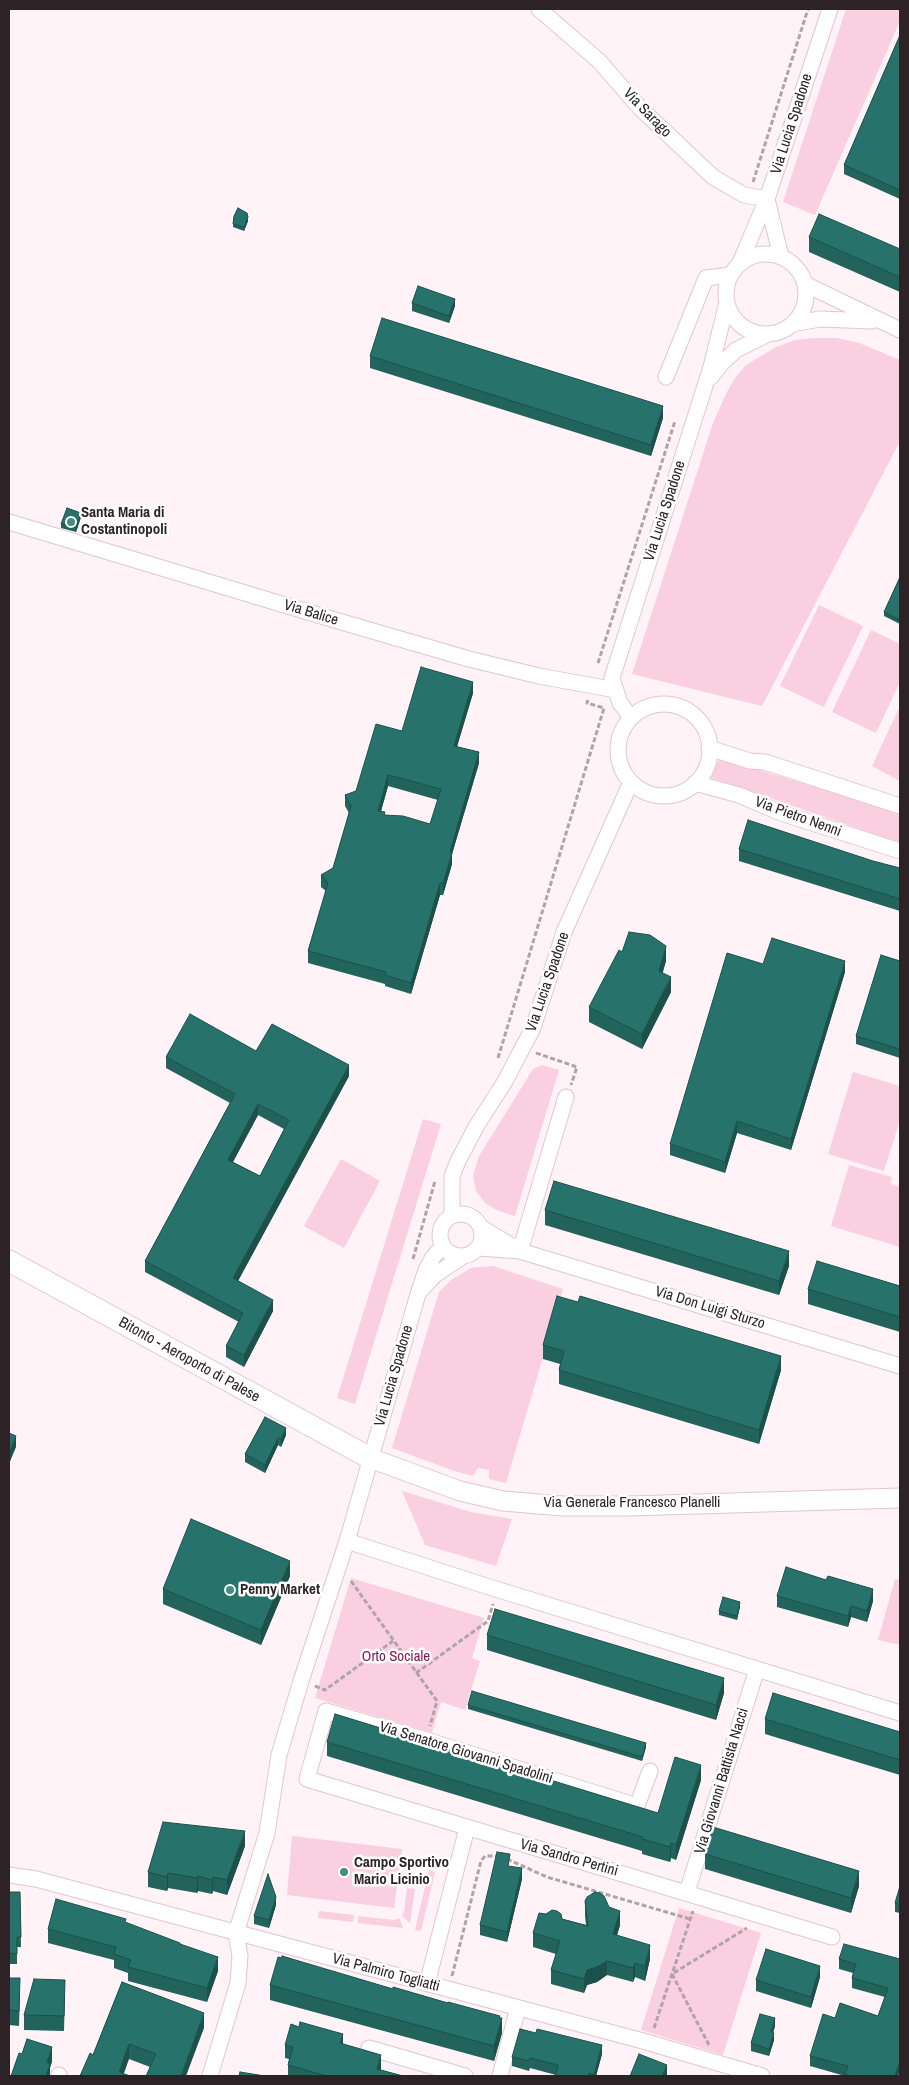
<!DOCTYPE html>
<html>
<head>
<meta charset="utf-8">
<style>
  body { margin:0 }
  #map { position:relative; width:909px; height:2085px; overflow:hidden; background:#fff3f7; font-family:"Archivo Narrow",sans-serif }
  canvas { display:block }
  .frame { position:absolute; inset:0; border:10px solid #2d2226; pointer-events:none }
</style>
</head>
<body>
<div id="map">
<canvas width="909" height="2085"></canvas>
<div class="frame"></div>
</div>
<script>
const context = document.querySelector('canvas').getContext('2d');
context.lineJoin = 'round';
function paint(path, color) { context.fillStyle = color; context.fill(path, 'evenodd'); }
const poly = rows => new Path2D(rows.map(r => 'M' + r).join(''));
function stroke(path, color, width, dash) { context.strokeStyle = color; context.lineWidth = width; context.lineCap = dash ? 'butt' : 'round'; context.setLineDash(dash || []); context.stroke(path); }
function drawText(font, color, halo, rows, align = 'center') {
  context.font = font + ' "Archivo Narrow",sans-serif'; context.lineWidth = 5; context.setLineDash([]); context.textBaseline = 'middle'; context.strokeStyle = halo; context.fillStyle = color; for (const [text, x, y, turn = 0] of rows) {
    context.save(); context.translate(x, y); context.rotate((+turn || 0) * Math.PI / 180); context.textAlign = isNaN(turn) ? turn : align; if (halo) context.strokeText(text, 0, 0); context.fillText(text, 0, 0); context.restore();
  }
}
paint(poly([
  [846,9,900,9,900,21,815,215,783,202],
  [815,338,837,338,859,343,900,360,900,441,762,706,632,674,713,423,726,394,735,378,746,365,776,347,795,340],
  [819,605,863,626,824,707,780,686],
  [871,630,900,644,900,682,876,733,832,712],
  [900,706,900,781,872,766],
  [720,758,900,813,900,843,709,777],
  [542,1065,559,1070,515,1216,499,1211,486,1204,476,1191,473,1176,479,1156,533,1069],
  [853,1072,900,1086,900,1120,884,1171,828,1154],
  [423,1119,441,1124,355,1404,337,1398],
  [341,1159,380,1181,344,1248,304,1226],
  [849,1165,892,1177,891,1184,900,1187,900,1247,831,1226],
  [493,1266,563,1289,506,1483,489,1479,489,1470,478,1468,473,1476,454,1471,392,1448,439,1292,451,1280,471,1268],
  [402,1491,471,1512,512,1519,496,1566,425,1545],
  [351,1578,484,1618,472,1658,480,1661,465,1710,441,1702,432,1733,315,1698],
  [895,1579,900,1580,900,1645,878,1640],
  [292,1836,402,1849,394,1908,287,1895],
  [429,1870,435,1872,421,1931,415,1930],
  [407,1888,415,1889,410,1923,402,1916,404,1912],
  [679,1908,761,1933,723,2055,641,2030],
  [319,1911,354,1915,353,1922,318,1918],
  [358,1916,394,1920,399,1918,403,1927,402,1928,358,1923]
]), '#facfdf');
const minor = poly([
  [539,9,599,61,640,108,713,177,744,195,767,199],
  [767,199,781,257],
  '726 294a40 40 0 1 1 80 0a40 40 0 1 1-80 0Z',
  [739,265,767,199,830,9],
  [805,284,900,330],
  [792,324,820,319,872,321],
  [666,377,706,278,731,275],
  [711,377,722,363,736,350,768,334],
  [9,522,328,618,469,659,539,676,616,690],
  '618 750a46 46 0 1 1 92 0a46 46 0 1 1-92 0Z',
  [630,716,620,703,612,678,711,367,727,302],
  [709,748,750,761,765,762,900,806],
  [695,783,739,795,781,813,900,851],
  '440 1235a21 21 0 1 1 42 0a21 21 0 1 1-42 0Z',
  [452,1216,452,1176,458,1161,477,1125,504,1083,533,1028,564,932,631,782],
  [482,1228,517,1249],
  [443,1246,433,1257,426,1270,418,1294,347,1541,486,1586,900,1713],
  [479,1248,520,1251,900,1366],
  [520,1251,566,1097],
  [422,1289,435,1275,462,1257],
  [650,1771,637,1806,433,1742,326,1711,307,1779,832,1937],
  [9,1875,36,1879,643,2041,762,2076],
  [687,1892,757,1669],
  [427,1984,467,1828],
  [369,2048,465,2076],
  [59,2076,59,2075],
  [210,2076,238,1983,240,1956,236,1933,267,1833,279,1755,301,1681,347,1541],
  [500,2076,518,2008]
]);
const tertiary = poly([
  [370,1458,460,1491,503,1501,562,1506,629,1506,900,1498]
]);
const secondary = poly([
  [9,1261,370,1458]
]);
stroke(minor, '#e2c5cf', 17);
stroke(tertiary, '#e2c5cf', 21);
stroke(secondary, '#e2c5cf', 23);
stroke(poly([
  [753,182,808,9],
  [598,663,675,421],
  [536,1053,577,1067,571,1085],
  [498,1058,604,708,587,703,588,700],
  [413,1259,435,1181],
  [351,1581,437,1701,430,1726],
  [416,1673,488,1621,493,1604],
  [315,1686,325,1690,393,1641],
  [507,1859,547,1877,690,1919],
  [452,1976,481,1861,485,1856,499,1856],
  [654,2028,693,1911],
  [709,2045,672,1974,747,1928]
]), '#b0a4a8', 3, [5, 2.5]);
stroke(minor, '#fff', 15);
stroke(tertiary, '#fff', 19);
stroke(secondary, '#fff', 21);
paint(poly([
  [900,35,900,199,844,174,844,165],
  [234,216,248,221,244,231,233,227],
  [809,237,900,249,900,292,809,252],
  [412,303,455,306,449,323,412,311],
  [370,356,663,418,651,456,370,368],
  [81,517,76,532,61,528,61,524],
  [900,577,900,624,884,616,884,612],
  [473,693,457,746,479,763,452,854,452,864,443,895,440,895,411,994,385,986,385,984,308,963,308,951,326,891,321,887,321,875,333,868,349,813,345,806,345,795,356,791,402,731],
  [388,786,438,800,430,824,385,815,381,811],
  [739,849,900,868,900,911,739,861],
  [622,952,666,961,662,973,671,992,642,1049,589,1022,589,1007],
  [900,961,900,1058,856,1044,856,1036],
  [763,964,845,972,791,1150,737,1133,725,1173,670,1155,670,1144],
  [256,1051,349,1076,238,1281,273,1311,244,1367,226,1357,226,1346,239,1322,145,1272,145,1261,230,1103,166,1068,166,1057],
  [258,1115,284,1129,260,1176,233,1162],
  [545,1210,789,1266,779,1295,545,1225],
  [900,1286,900,1332,808,1304,808,1289],
  [543,1345,781,1370,759,1444,559,1384,559,1370,560,1364,543,1359],
  [265,1417,286,1435,281,1447,278,1445,265,1473,245,1462,245,1454],
  [290,1576,261,1645,163,1604,163,1589],
  [826,1580,873,1601,867,1622,851,1617,848,1627,777,1607,777,1596],
  [740,1606,737,1620,719,1615,719,1611],
  [487,1635,724,1693,716,1720,487,1650],
  [468,1705,646,1747,642,1761,468,1709],
  [765,1719,900,1732,900,1775,765,1734],
  [327,1742,658,1813,701,1780,676,1860,671,1858,670,1862,642,1854,642,1851,327,1756],
  [245,1846,227,1895,213,1891,212,1894,198,1891,197,1893,168,1888,167,1891,148,1887,148,1872],
  [705,1854,859,1886,851,1913,705,1869],
  [510,1865,509,1867,522,1879,507,1942,480,1935,480,1925],
  [900,1886,900,1913,895,1912,895,1903],
  [9,1892,20,1892,21,1947,17,1947,17,1964,9,1964],
  [585,1901,609,1907,620,1925,617,1935,650,1959,645,1981,635,1977,633,1982,607,1975,597,1982,587,1985,584,1993,551,1984,551,1970,556,1954,533,1947,533,1933,562,1919,586,1925,585,1916],
  [276,1905,269,1928,254,1924,254,1916],
  [126,1923,180,1945,218,1971,207,2002,128,1981,128,1973,114,1968,114,1960,48,1943,48,1929],
  [839,1959,900,1959,898,2076,845,2076,810,2066,810,2056,835,2018,878,2016,885,1997,852,1988,852,1978,853,1973,839,1969],
  [820,1977,811,2008,756,1991,756,1980],
  [9,1978,20,1993,19,2026,9,2025],
  [122,1982,204,2028,150,2067,129,2059,80,2076,93,2055],
  [270,1985,393,1989,500,2018,502,2033,494,2061,270,2000],
  [65,1995,64,2031,24,2030,24,2015],
  [775,2026,773,2032,774,2040,769,2056,751,2051,751,2043],
  [343,2044,381,2068,381,2070,403,2076,288,2076,288,2065,289,2059,285,2058,285,2045],
  [602,2054,596,2076,555,2076,556,2075,530,2068,529,2071,512,2066,512,2057]
]), '#22635c');
paint(poly([
  [248,217,248,221,244,231,244,227],
  [455,299,455,306,449,323,449,316],
  [663,406,663,418,651,456,651,445],
  [81,513,81,517,76,532,76,528],
  [473,682,473,693,454,757,454,746],
  [479,752,479,763,452,854,452,864,443,895,443,884,450,852],
  [388,775,388,786,378,822,378,811],
  [440,883,440,895,411,994,411,983],
  [666,946,666,961,659,986,659,971],
  [845,961,845,972,791,1150,791,1139],
  [671,977,671,992,642,1049,642,1034],
  [349,1065,349,1076,233,1290,233,1278],
  [258,1104,258,1115,228,1171,228,1160],
  [737,1121,737,1133,725,1173,725,1162],
  [789,1251,789,1266,779,1295,779,1281],
  [273,1300,273,1311,244,1367,244,1355],
  [781,1356,781,1370,759,1444,759,1430],
  [286,1428,286,1435,281,1447,281,1439],
  [16,1436,16,1447,9,1464,9,1453],
  [278,1438,278,1445,265,1473,265,1465],
  [290,1561,290,1576,261,1645,261,1630],
  [873,1589,873,1601,867,1622,867,1611],
  [740,1602,740,1606,737,1620,737,1616],
  [851,1606,851,1617,848,1627,848,1616],
  [724,1678,724,1693,716,1720,716,1705],
  [646,1743,646,1747,642,1761,642,1757],
  [701,1765,701,1780,676,1860,676,1845],
  [245,1831,245,1846,227,1895,227,1880],
  [671,1843,671,1858,670,1862,670,1847],
  [522,1868,522,1879,507,1942,507,1932],
  [859,1871,859,1886,851,1913,851,1898],
  [168,1873,168,1888,167,1891,167,1877],
  [198,1876,198,1891,197,1893,197,1878],
  [213,1877,213,1891,212,1894,212,1880],
  [276,1897,276,1905,269,1928,269,1920],
  [620,1911,620,1925,613,1949,613,1934],
  [650,1945,650,1959,645,1981,645,1966],
  [218,1957,218,1971,207,2002,207,1988],
  [607,1961,607,1975,597,1982,587,1985,584,1993,584,1979,587,1970],
  [635,1963,635,1977,633,1982,633,1968],
  [820,1966,820,1977,811,2008,811,1997],
  [204,2013,204,2028,186,2076,181,2076],
  [500,2016,500,2025,502,2018,502,2033,494,2061,494,2046],
  [775,2018,775,2026,771,2040,771,2032],
  [774,2033,774,2040,769,2056,769,2049],
  [343,2034,343,2048,340,2043],
  [129,2044,129,2059,123,2076,119,2072],
  [602,2045,602,2054,596,2076,594,2076],
  [52,2047,52,2062,50,2068,50,2076,46,2076,47,2062],
  [381,2055,381,2068,379,2076,377,2069],
  [900,2061,900,2071,898,2076,895,2076],
  [667,2065,667,2076,662,2076]
]), '#1b504b');
const building = poly([
  [900,35,900,190,844,165,900,35],
  [238,208,247,213,248,217,244,227,233,224,234,216,238,208],
  [819,214,900,249,900,277,809,237,819,214],
  [418,286,455,299,449,316,412,303,418,286],
  [382,318,663,406,651,445,370,356,382,318],
  [67,508,81,513,76,528,61,524,67,508],
  [900,577,900,620,884,612,900,577],
  [421,667,473,682,454,746,479,752,450,852,452,853,443,884,440,883,411,983,385,975,386,972,308,951,328,883,321,875,333,868,351,806,345,795,356,791,376,724,402,731,421,667],
  [388,775,441,789,430,824,403,816,384,815,385,812,378,811,388,775],
  [748,820,873,861,900,868,900,899,739,849,748,820],
  [629,932,650,935,666,946,659,971,671,977,642,1034,589,1007,619,950,622,952,629,932],
  [772,938,845,961,791,1139,737,1121,725,1162,670,1144,727,953,763,964,772,938],
  [881,955,900,961,900,1049,856,1036,881,955],
  [190,1014,256,1051,272,1024,349,1065,233,1278,273,1300,244,1355,226,1346,243,1313,145,1261,235,1094,166,1057,190,1014],
  [258,1104,289,1120,260,1176,228,1160,258,1104],
  [554,1181,789,1251,779,1281,545,1210,554,1181],
  [817,1261,900,1286,900,1317,808,1289,817,1261],
  [557,1296,578,1302,580,1296,781,1356,759,1430,559,1370,564,1351,543,1345,557,1296],
  [265,1417,286,1428,281,1439,278,1438,265,1465,245,1454,265,1417],
  [9,1433,16,1436,9,1453,9,1433],
  [191,1519,290,1561,261,1630,163,1589,191,1519],
  [786,1567,826,1580,828,1576,873,1589,867,1611,851,1606,848,1616,777,1596,786,1567],
  [723,1597,740,1602,737,1616,719,1611,723,1597],
  [495,1609,724,1678,716,1705,487,1635,495,1609],
  [472,1691,646,1743,642,1757,468,1705,472,1691],
  [773,1693,900,1732,900,1760,765,1719,773,1693],
  [335,1714,658,1813,675,1757,701,1765,676,1845,671,1843,670,1847,642,1839,643,1837,327,1742,335,1714],
  [163,1822,245,1831,227,1880,213,1877,212,1880,198,1876,197,1878,168,1873,167,1877,148,1872,163,1822],
  [713,1827,859,1871,851,1898,705,1854,713,1827],
  [497,1852,510,1854,508,1866,522,1868,507,1932,480,1925,497,1852],
  [268,1874,276,1897,269,1920,254,1916,268,1874],
  [900,1886,900,1905,895,1903,900,1886],
  [9,1892,20,1892,21,1937,17,1937,17,1954,9,1953,9,1892],
  [595,1892,600,1893,604,1896,609,1907,620,1911,613,1934,650,1945,645,1966,635,1963,633,1968,607,1961,597,1967,587,1970,584,1979,551,1970,560,1941,533,1933,539,1913,546,1914,552,1910,557,1911,561,1914,562,1919,588,1926,585,1901,587,1897,595,1892],
  [56,1899,126,1919,125,1922,180,1943,180,1944,218,1957,207,1988,128,1967,131,1960,114,1954,116,1947,48,1929,56,1899],
  [844,1944,900,1959,900,2061,895,2076,851,2076,845,2074,848,2066,810,2056,823,2014,835,2018,840,2003,878,2016,888,1988,852,1978,856,1964,839,1959,844,1944],
  [766,1949,820,1966,811,1997,756,1980,766,1949],
  [282,1956,393,1989,393,1987,448,2003,448,2002,500,2016,499,2018,502,2018,494,2046,270,1985,278,1957,282,1958,282,1956],
  [9,1978,20,1978,19,2011,9,2010,9,1978],
  [34,1979,65,1980,64,2016,24,2015,34,1979],
  [122,1982,204,2013,181,2076,146,2076,156,2054,129,2044,119,2072,130,2076,80,2076,90,2053,93,2055,122,1982],
  [760,2014,775,2018,771,2032,774,2033,769,2049,751,2043,760,2014],
  [300,2022,343,2034,340,2043,381,2055,377,2069,403,2076,327,2076,288,2065,293,2047,285,2045,291,2024,299,2027,300,2022],
  [520,2029,536,2033,537,2029,602,2045,594,2075,589,2073,588,2076,555,2076,558,2065,530,2058,529,2061,512,2057,520,2029],
  [27,2039,52,2047,47,2062,50,2064,46,2076,11,2076,19,2053,22,2054,27,2039],
  [639,2054,667,2065,662,2076,630,2076,639,2054],
  [240,2072,265,2076,239,2076,240,2072]
]);
paint(building, '#27736b');
stroke(building, '#1b504b', 1);
for (const [x, y, r, color] of [
  [71,522,5,"#468c84"],
  [230,1590,5,"#468c84"],
  [344,1872,5,"#468c84"]
]) { const dot = new Path2D(); dot.arc(x, y, r, 0, 2 * Math.PI); context.fillStyle = color; context.fill(dot); stroke(dot, '#fff', 2); }
drawText('15px', '#2d2226', '#fff', [
  ["Via Sarago",647,113,46],
  ["Via Lucia Spadone",792,124,-72],
  ["Via Lucia Spadone",665,511,-72],
  ["Via Balice",311,613,17],
  ["Via Pietro Nenni",798,817,20],
  ["Via Lucia Spadone",548,982,-71],
  ["Via Don Luigi Sturzo",710,1308,17],
  ["Bitonto - Aeroporto di Palese",189,1360,29],
  ["Via Lucia Spadone",394,1376,-74],
  ["Via Generale Francesco Planelli",632,1503],
  ["Via Senatore Giovanni Spadolini",466,1753,17],
  ["Via Giovanni Battista Nacci",722,1781,-73],
  ["Via Sandro Pertini",569,1858,16],
  ["Via Palmiro Togliatti",386,1973,15]
]);
drawText('bold 15px', '#2d2226', '#fff', [
  ["Santa Maria di",81,513],
  ["Costantinopoli",81,530],
  ["Penny Market",240,1590],
  ["Campo Sportivo",354,1863],
  ["Mario Licinio",354,1880]
], 'left');
drawText('15px', '#871652', '#fff', [
  ["Orto Sociale",396,1657]
]);
</script>
</body>
</html>
